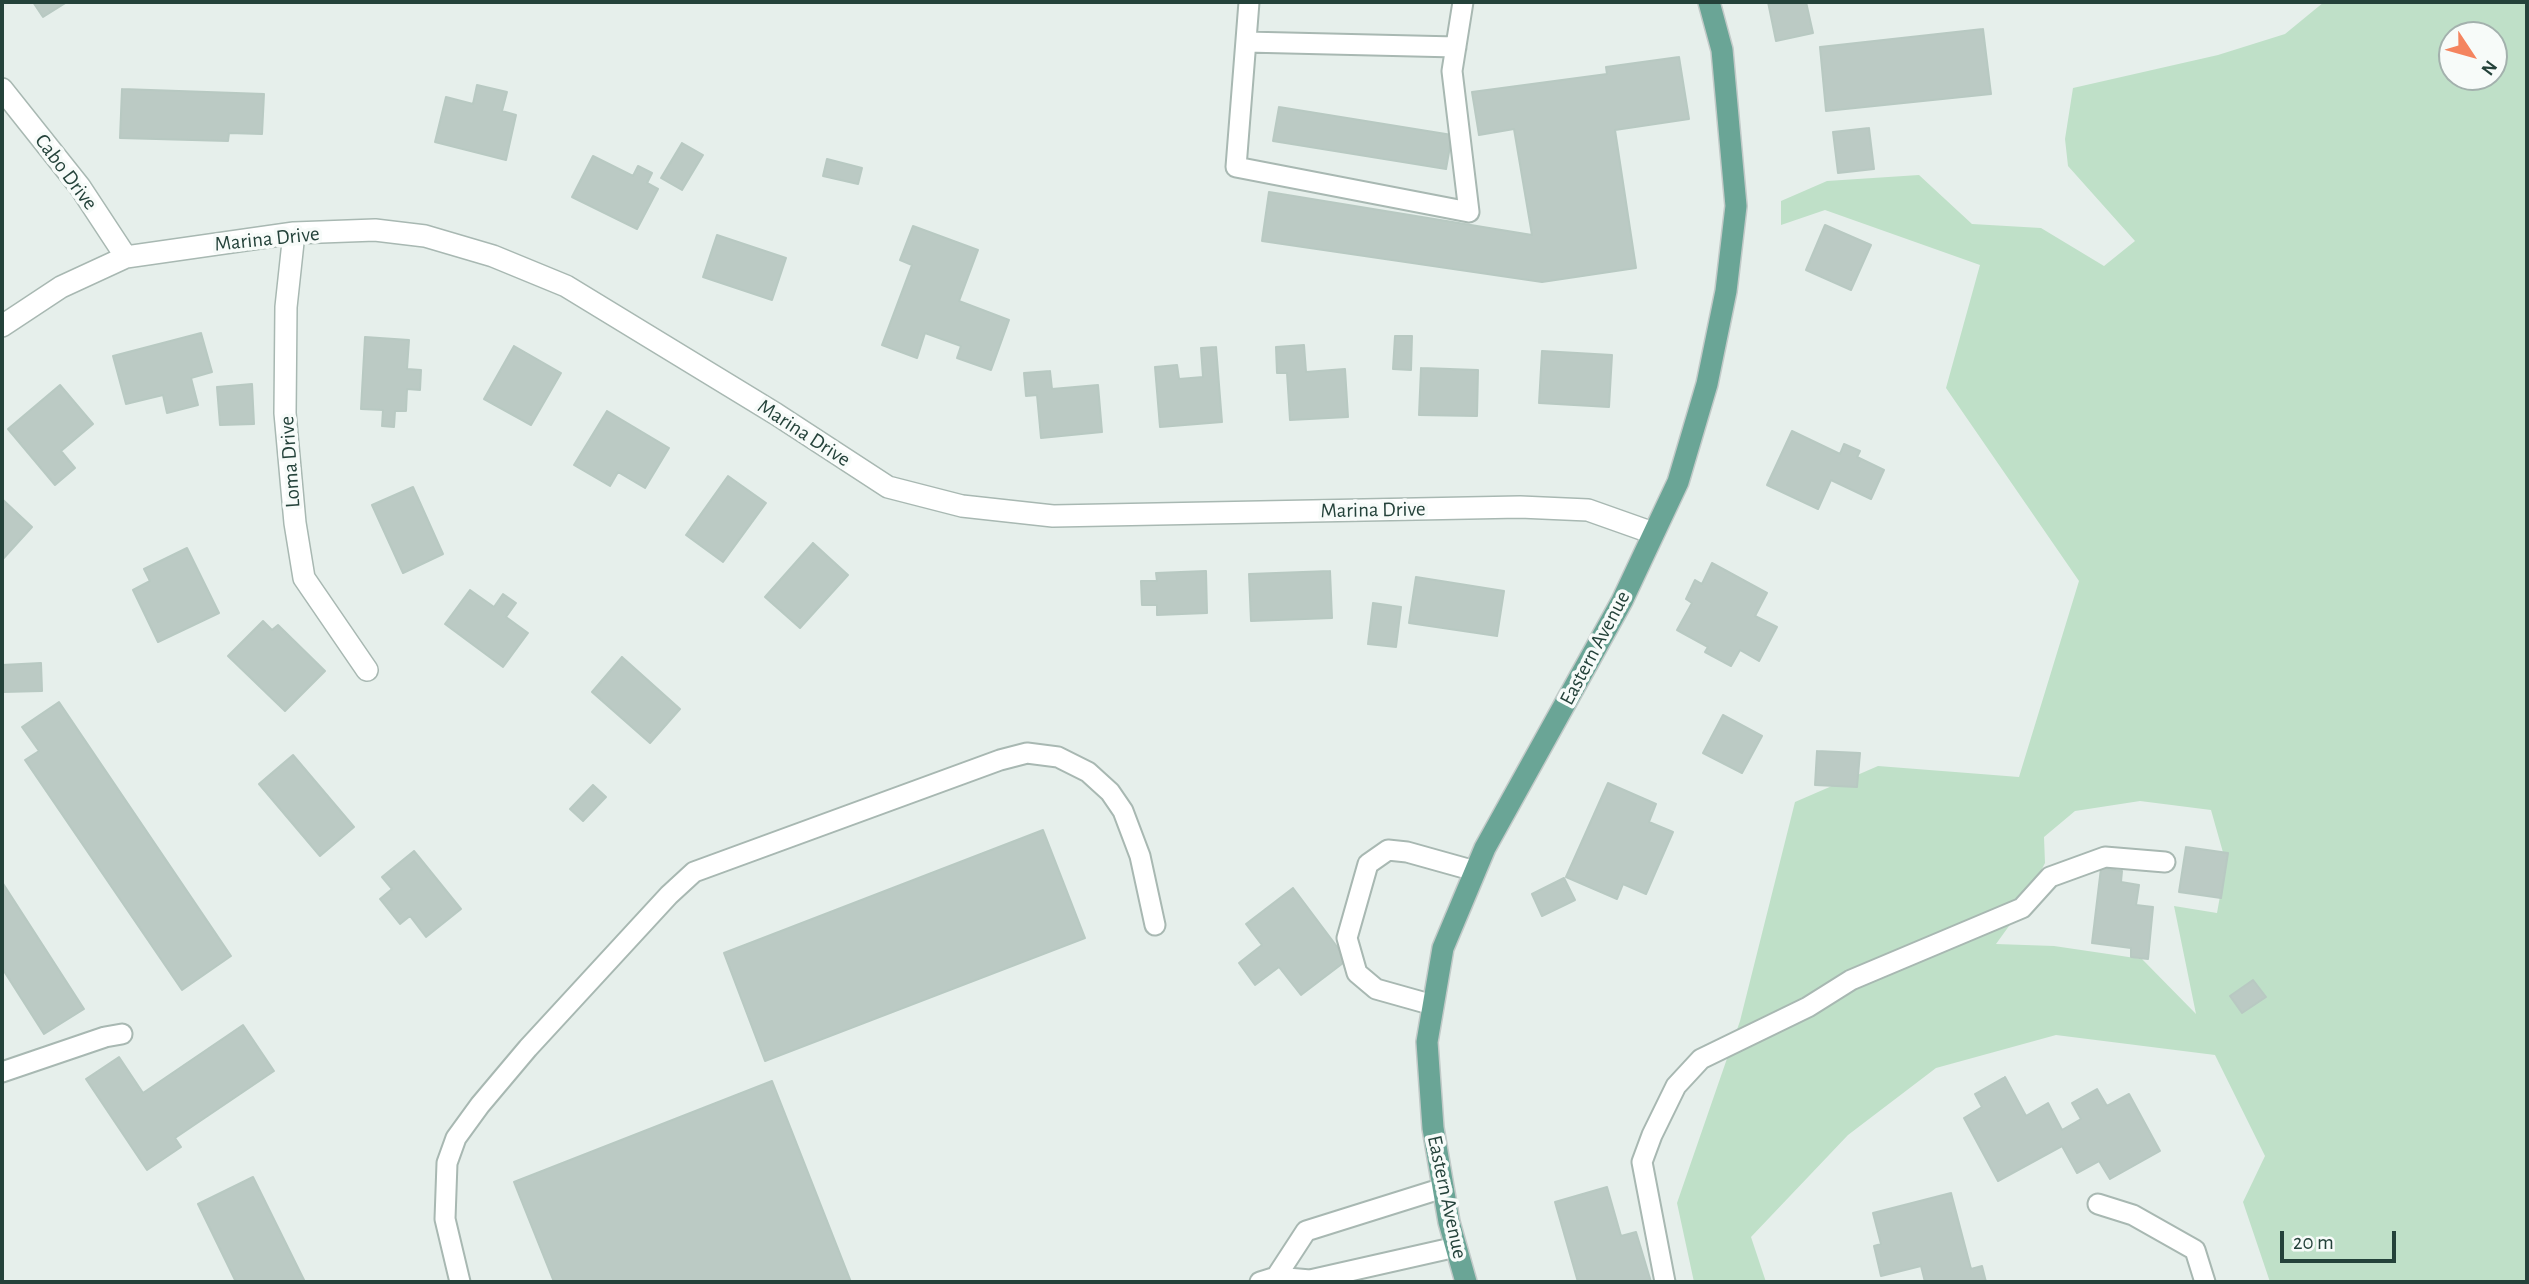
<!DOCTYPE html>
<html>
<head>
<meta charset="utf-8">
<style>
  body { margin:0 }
  #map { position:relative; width:2529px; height:1284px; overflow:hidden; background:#e6efeb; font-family:"Alegreya Sans",sans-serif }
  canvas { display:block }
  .frame { position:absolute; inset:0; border:4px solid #24423a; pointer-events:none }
  .north { position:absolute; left:2438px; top:21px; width:70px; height:70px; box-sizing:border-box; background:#f7fbf9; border:2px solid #a3b1ad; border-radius:50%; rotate:126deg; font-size:19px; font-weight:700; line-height:28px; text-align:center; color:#24423a }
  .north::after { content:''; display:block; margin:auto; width:24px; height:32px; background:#f4845f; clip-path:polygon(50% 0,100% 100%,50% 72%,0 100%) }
  .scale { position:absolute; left:2280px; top:1231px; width:116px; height:32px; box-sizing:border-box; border:4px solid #24423a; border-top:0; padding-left:9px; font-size:21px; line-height:24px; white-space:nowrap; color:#24423a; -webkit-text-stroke:5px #f7fbf9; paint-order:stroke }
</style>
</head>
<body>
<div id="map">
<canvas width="2529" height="1284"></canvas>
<div class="frame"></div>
<div class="north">N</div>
<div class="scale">20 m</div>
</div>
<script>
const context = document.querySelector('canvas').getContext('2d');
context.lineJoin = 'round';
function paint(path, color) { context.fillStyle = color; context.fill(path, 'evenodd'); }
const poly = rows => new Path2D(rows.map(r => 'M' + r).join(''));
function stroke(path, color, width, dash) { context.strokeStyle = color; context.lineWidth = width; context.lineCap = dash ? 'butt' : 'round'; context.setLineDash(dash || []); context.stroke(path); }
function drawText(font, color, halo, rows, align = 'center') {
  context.font = font + ' "Alegreya Sans",sans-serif'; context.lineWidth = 7; context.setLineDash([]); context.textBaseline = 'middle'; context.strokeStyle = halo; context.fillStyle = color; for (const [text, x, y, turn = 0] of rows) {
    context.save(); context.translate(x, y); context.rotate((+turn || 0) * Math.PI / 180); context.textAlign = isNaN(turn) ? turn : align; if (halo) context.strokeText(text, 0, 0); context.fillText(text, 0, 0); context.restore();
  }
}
paint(poly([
  [2324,2,2527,2,2527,1282,2270,1282,2243,1202,2265,1156,2215,1055,2056,1035,1936,1068,1848,1135,1751,1237,1766,1282,1694,1282,1677,1203,1740,1021,1795,802,1878,766,2019,777,2079,581,1946,388,1980,265,1825,210,1781,225,1781,201,1827,181,1919,175,1972,224,2041,228,2104,266,2135,241,2068,166,2065,139,2073,88,2218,55,2285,34],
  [2452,35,2494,35,2494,77,2452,77],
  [2140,801,2211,810,2226,863,2217,913,2174,906,2196,1014,2142,959,2054,946,1996,944,2022,908,2045,863,2044,837,2075,811]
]), '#bfe0c8');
const building = poly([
  [33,2,67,2,43,17,33,2],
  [1768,2,1806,2,1813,33,1776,41,1768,2],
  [1983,29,1991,94,1826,111,1820,47,1983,29],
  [1679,57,1689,119,1615,130,1636,268,1542,282,1262,241,1269,192,1532,235,1514,129,1479,135,1472,92,1607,74,1606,67,1679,57],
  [477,85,507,92,502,111,516,115,506,160,435,142,446,97,473,104,477,85],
  [122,89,264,94,262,134,229,133,228,141,120,138,122,89],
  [1279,107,1452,135,1446,169,1273,141,1279,107],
  [1869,128,1874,169,1838,173,1833,132,1869,128],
  [682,143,703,155,682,190,661,178,682,143],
  [593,156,633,176,638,166,652,173,647,183,658,189,637,229,572,197,593,156],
  [827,159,862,168,858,184,823,176,827,159],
  [1825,225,1871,245,1851,290,1806,270,1825,225],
  [913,226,978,250,959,301,1009,320,991,370,957,358,961,346,925,333,917,358,882,345,912,265,900,260,913,226],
  [717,235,786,258,772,300,703,277,717,235],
  [201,333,212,372,191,378,198,405,167,413,163,395,126,404,113,356,201,333],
  [1395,336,1412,336,1411,370,1393,369,1395,336],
  [365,337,409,340,407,369,421,370,420,390,407,389,406,411,395,411,394,427,382,426,383,410,361,409,365,337],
  [1304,345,1306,372,1345,369,1348,417,1290,420,1287,373,1277,373,1276,347,1304,345],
  [514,346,561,373,531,425,484,399,514,346],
  [1216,347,1222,422,1160,427,1155,367,1177,365,1179,379,1203,377,1201,348,1216,347],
  [1542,351,1612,355,1609,407,1539,403,1542,351],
  [1421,368,1478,370,1477,416,1419,415,1421,368],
  [1050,371,1052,389,1098,385,1102,432,1041,438,1037,395,1026,396,1024,373,1050,371],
  [252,384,254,424,220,425,217,387,252,384],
  [60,385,93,424,61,451,75,468,55,485,8,429,60,385],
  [607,411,669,448,645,488,618,472,610,486,574,465,607,411],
  [1792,431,1840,454,1844,444,1860,451,1857,457,1884,470,1871,499,1831,480,1818,509,1767,485,1792,431],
  [728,476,766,503,723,562,686,535,728,476],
  [413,487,443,554,403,573,372,505,413,487],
  [2,499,32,527,2,560,2,499],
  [813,543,848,575,800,628,765,597,813,543],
  [187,548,219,613,158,642,133,590,150,581,144,569,187,548],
  [1712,563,1767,593,1755,616,1777,627,1759,661,1740,650,1731,666,1705,652,1708,647,1677,630,1692,603,1686,599,1695,580,1702,584,1712,563],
  [1206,571,1207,613,1157,615,1157,605,1142,605,1141,581,1157,581,1156,573,1206,571],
  [1330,571,1332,618,1251,621,1249,574,1330,571],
  [1416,577,1504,591,1497,636,1409,623,1416,577],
  [470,590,494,607,503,594,516,603,506,617,528,633,503,667,445,624,470,590],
  [1373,603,1401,607,1396,647,1368,644,1373,603],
  [263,621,272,630,278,625,325,671,285,711,228,656,263,621],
  [622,657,680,709,650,743,592,692,622,657],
  [41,663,42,691,3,692,2,665,41,663],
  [59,702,231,956,182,990,25,760,39,751,22,727,59,702],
  [1723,715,1762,736,1742,773,1703,753,1723,715],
  [1817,751,1860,753,1857,787,1815,785,1817,751],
  [293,755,354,827,320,856,259,784,293,755],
  [1608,783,1656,804,1649,822,1673,832,1646,894,1623,884,1617,899,1566,877,1608,783],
  [593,785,606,797,583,821,570,809,593,785],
  [1043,830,1085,938,765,1061,724,953,1043,830],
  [2186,847,2228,853,2221,898,2179,892,2186,847],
  [414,851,461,909,426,937,410,916,400,924,380,899,392,889,382,877,414,851],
  [2101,868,2122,871,2121,882,2139,885,2136,905,2153,907,2148,959,2131,957,2131,948,2092,943,2101,868],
  [1564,878,1575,900,1542,916,1532,894,1564,878],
  [2,882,84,1009,44,1034,2,968,2,882],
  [1293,888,1347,960,1301,995,1279,967,1255,985,1239,963,1262,945,1246,924,1293,888],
  [2253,980,2266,997,2242,1013,2230,996,2253,980],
  [243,1025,274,1071,175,1138,181,1147,147,1170,86,1079,119,1057,143,1093,243,1025],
  [2005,1077,2026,1116,2048,1103,2062,1130,2081,1119,2072,1103,2097,1089,2107,1106,2129,1094,2160,1151,2110,1179,2099,1161,2077,1173,2062,1146,1998,1181,1964,1118,1982,1107,1975,1094,2005,1077],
  [772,1081,851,1282,554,1282,514,1182,772,1081],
  [253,1177,305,1282,236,1282,198,1204,253,1177],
  [1607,1187,1621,1236,1636,1232,1651,1282,1578,1282,1555,1202,1607,1187],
  [1951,1193,1971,1269,1982,1266,1986,1282,1925,1282,1921,1266,1881,1276,1874,1246,1881,1244,1873,1213,1951,1193]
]);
paint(building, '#bbcac4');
stroke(building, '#b8c9c2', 2);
const service = poly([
  [1249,2,1236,167,1469,212,1452,71,1463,2],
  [1246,42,1456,47],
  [1433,1005,1376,989,1357,973,1347,938,1368,864,1388,850,1407,852,1475,871],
  [2,1072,105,1037,122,1034],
  [2098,1204,2133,1215,2195,1250,2205,1282],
  [1276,1277,1306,1231,1443,1188],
  [460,1282,445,1219,447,1163,456,1138,480,1105,528,1048,669,895,694,872,1000,760,1027,753,1058,757,1088,772,1110,792,1123,811,1140,856,1155,925],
  [1260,1282,1276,1277,1310,1280,1456,1247],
  [1665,1282,1642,1162,1652,1135,1676,1086,1701,1059,1808,1007,1851,980,2022,908,2050,877,2105,857,2165,862]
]);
const minor = poly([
  [2,89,80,187,126,257],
  [294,233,286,307,285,413,295,523,304,578,367,670],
  [2,326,61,287,126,257,294,233,375,230,425,236,493,256,566,286,776,414,888,487,962,506,1053,516,1520,507,1588,510,1653,533]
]);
const primary = poly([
  [1466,1282,1449,1222,1433,1128,1427,1042,1443,948,1485,848,1622,601,1678,482,1707,384,1726,291,1736,206,1722,50,1709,2]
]);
stroke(service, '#a8b8b2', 23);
stroke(minor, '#a8b8b2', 24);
stroke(primary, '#c2cac8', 24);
stroke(service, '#fff', 19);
stroke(minor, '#fff', 21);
stroke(primary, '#6aa596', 21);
drawText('21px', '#24423a', '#f7fbf9', [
  ["Cabo Drive",66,172,53],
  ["Marina Drive",267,239,-6],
  ["Marina Drive",804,433,33],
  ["Loma Drive",290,462,-94],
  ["Marina Drive",1373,510,-1],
  ["Eastern Avenue",1595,648,-62],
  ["Eastern Avenue",1447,1197,78]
]);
</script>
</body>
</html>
